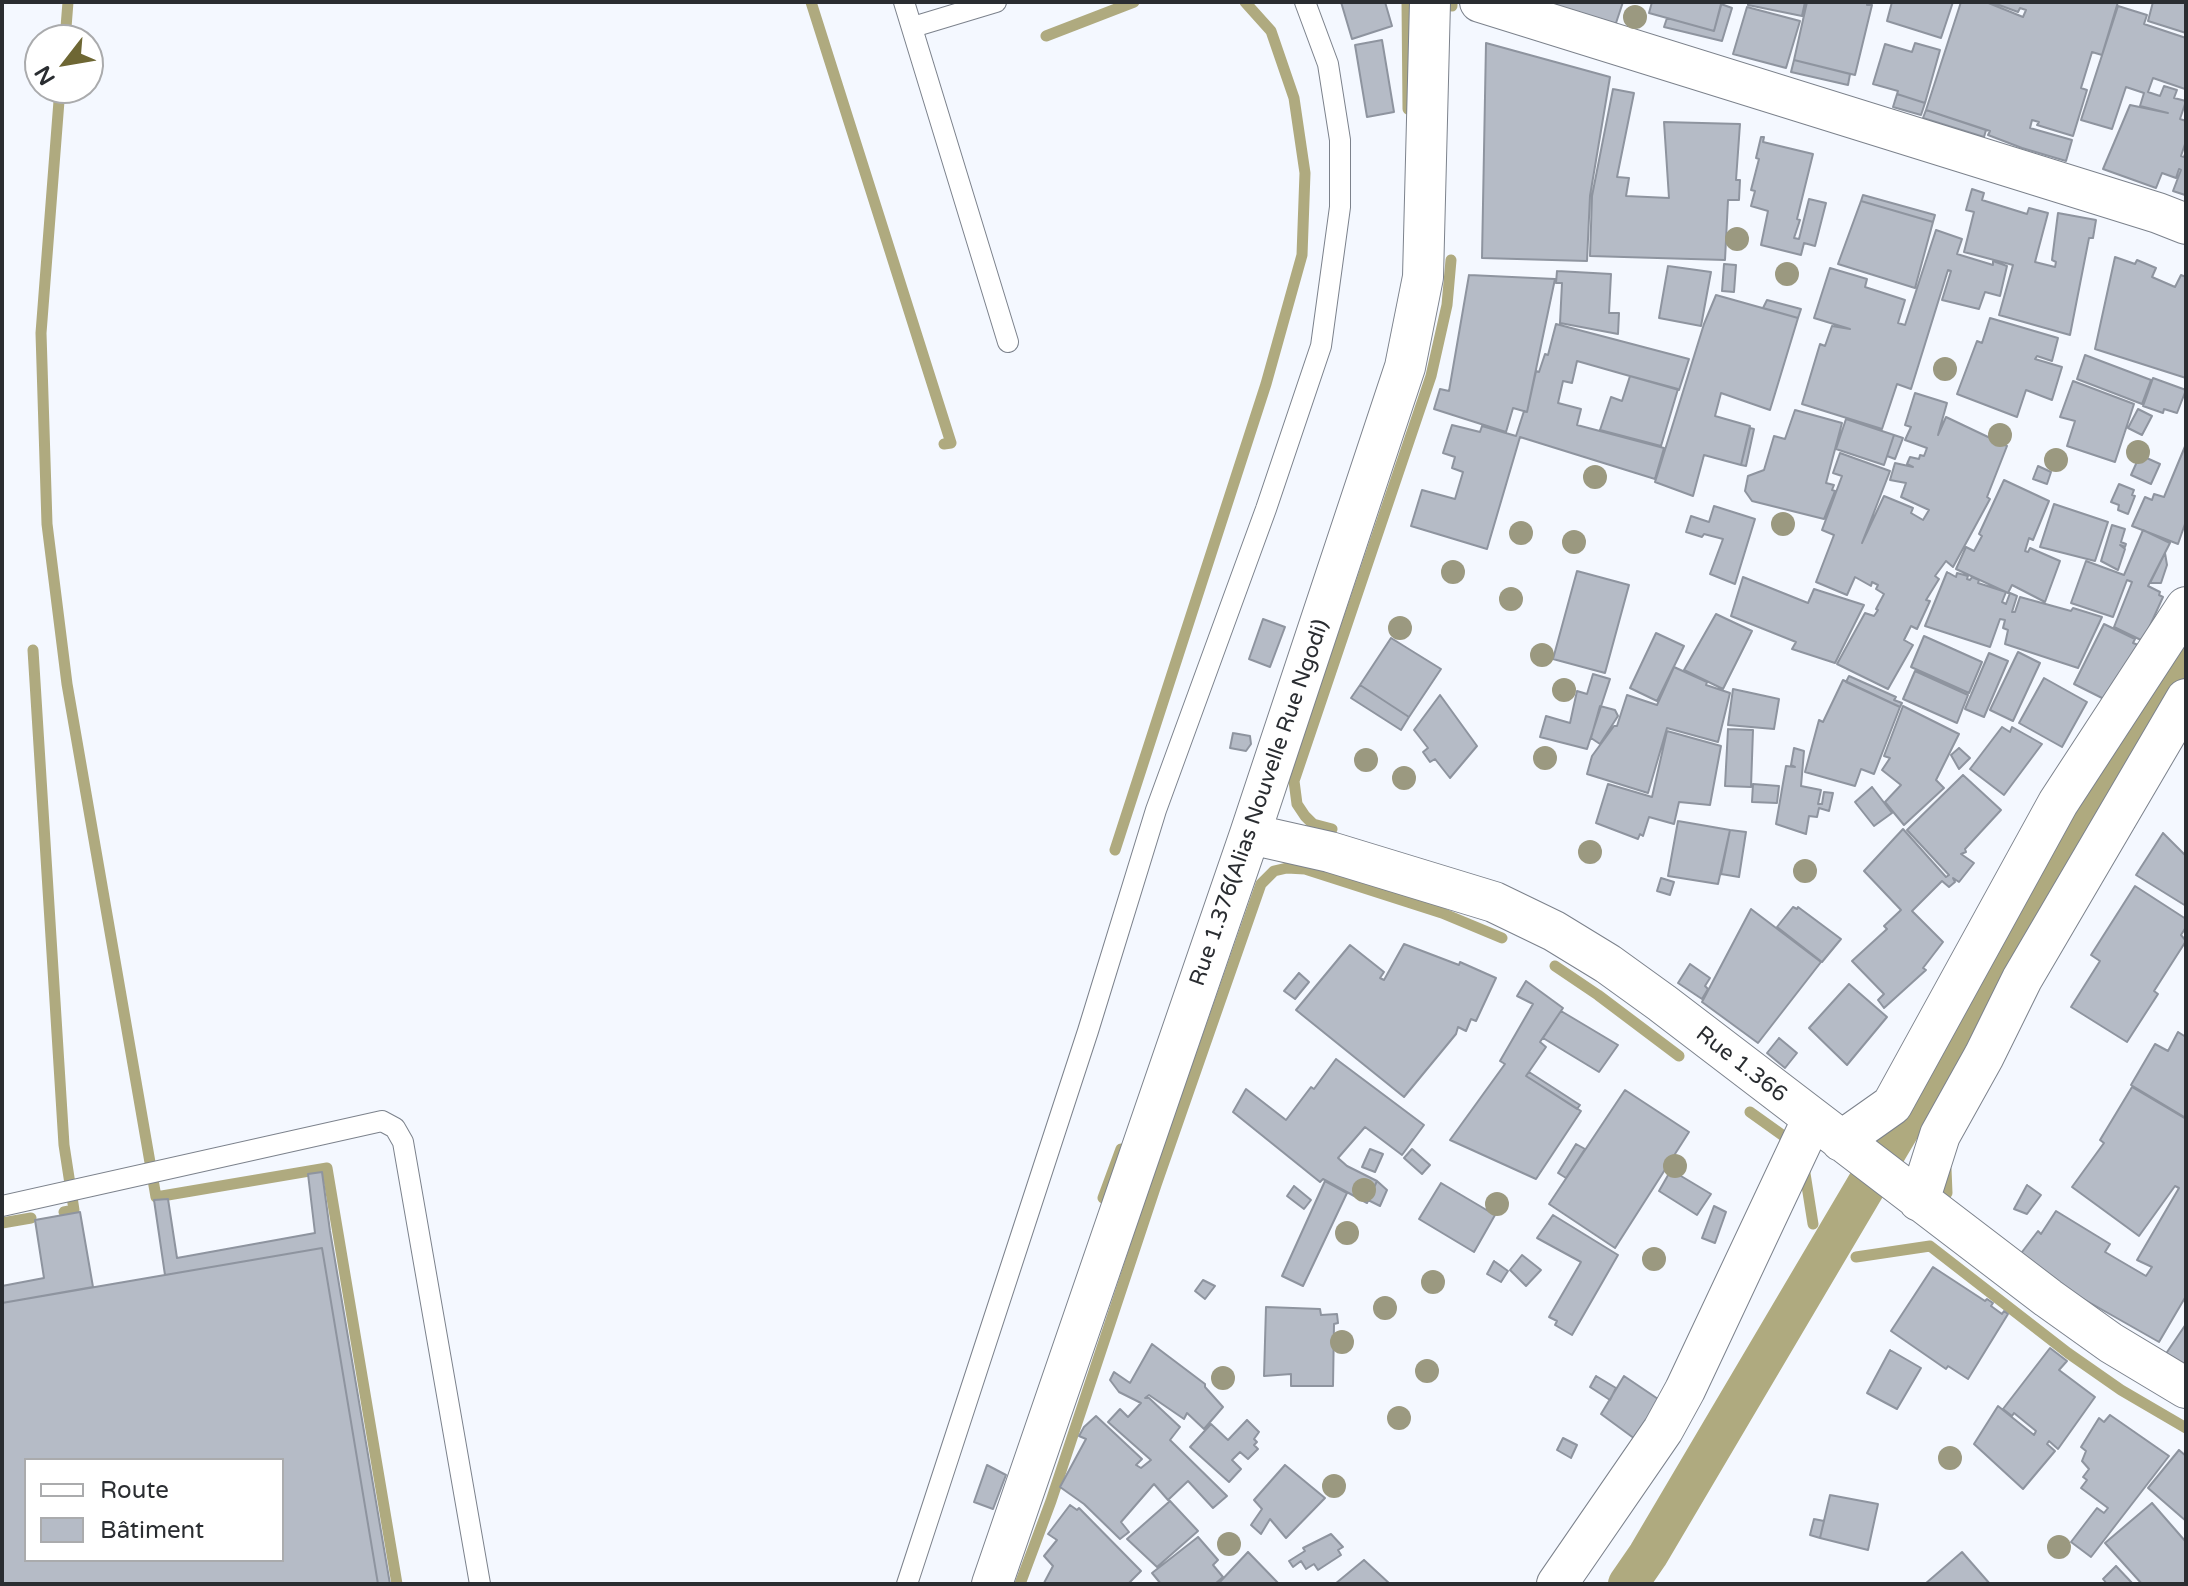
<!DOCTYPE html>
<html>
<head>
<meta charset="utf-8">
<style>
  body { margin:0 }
  #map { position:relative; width:2188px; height:1586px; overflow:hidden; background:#f4f8ff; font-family:"Varela Round",sans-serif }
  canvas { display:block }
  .frame { position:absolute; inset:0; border:4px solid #2a2d31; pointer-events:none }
  .legend { position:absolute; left:24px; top:1458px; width:260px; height:104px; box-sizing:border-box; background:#fff; border:2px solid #aaabad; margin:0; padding:10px 14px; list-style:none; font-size:24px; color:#2a2d31 }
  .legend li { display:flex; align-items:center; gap:16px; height:40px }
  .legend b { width:40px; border:2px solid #aaabad }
  .north { position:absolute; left:24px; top:24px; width:80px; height:80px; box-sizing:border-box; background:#fff; border:2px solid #aaabad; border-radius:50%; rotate:239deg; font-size:22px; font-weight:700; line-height:32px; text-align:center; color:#2a2d31 }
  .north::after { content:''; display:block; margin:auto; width:28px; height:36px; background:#6e6734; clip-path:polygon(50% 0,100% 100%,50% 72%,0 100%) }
</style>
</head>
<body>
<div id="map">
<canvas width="2188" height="1586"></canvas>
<div class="frame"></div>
<ul class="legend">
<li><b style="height:10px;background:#fff"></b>Route</li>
<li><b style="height:22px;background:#b5bbc6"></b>Bâtiment</li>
</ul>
<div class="north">N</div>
</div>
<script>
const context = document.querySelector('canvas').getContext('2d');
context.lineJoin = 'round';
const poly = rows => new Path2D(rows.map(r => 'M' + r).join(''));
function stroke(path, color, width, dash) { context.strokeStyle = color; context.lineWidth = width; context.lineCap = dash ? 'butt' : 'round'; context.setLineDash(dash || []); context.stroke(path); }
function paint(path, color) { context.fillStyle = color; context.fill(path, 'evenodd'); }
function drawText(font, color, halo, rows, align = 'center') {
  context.font = font + ' "Varela Round",sans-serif'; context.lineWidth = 7; context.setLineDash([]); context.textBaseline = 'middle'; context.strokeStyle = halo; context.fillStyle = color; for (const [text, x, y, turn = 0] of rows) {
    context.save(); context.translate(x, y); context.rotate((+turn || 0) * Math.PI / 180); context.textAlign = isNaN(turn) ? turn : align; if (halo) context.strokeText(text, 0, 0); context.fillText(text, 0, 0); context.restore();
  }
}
stroke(poly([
  [811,2,951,443,944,444],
  [1407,2,1408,109],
  [1452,2,1452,6],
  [1046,36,1134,2],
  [65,40,68,2],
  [60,88,41,333,47,524,67,684,156,1197,327,1168,397,1584],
  [33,650,64,1145,74,1210,64,1212],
  [1332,829,1313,824,1305,816,1297,804,1294,781,1431,376,1447,305,1451,260],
  [1115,850,1266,384,1302,255,1305,173,1294,98,1271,31,1245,2],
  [1555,966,1598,995,1679,1056],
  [1750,1112,1792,1142],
  [1804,1167,1813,1224],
  [1946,1169,1947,1193],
  [1103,1198,1121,1149],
  [2,1223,31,1218],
  [1856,1257,1930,1246,2068,1353,2121,1390,2186,1428],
  [1020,1584,1051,1501,1156,1185,1261,884,1274,871,1287,868,1305,869,1442,913,1502,938]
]), '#afaa7f', 11);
stroke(poly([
  [1628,1584,1648,1555,2186,644]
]), '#afaa7f', 40);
const building = poly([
  [1341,2,1385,2,1392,26,1352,39,1341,2],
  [1543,2,1623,2,1615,26,1543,2],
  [1652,2,1722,2,1714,31,1649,13,1652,2],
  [1748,2,1805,2,1802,16,1748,5,1748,2],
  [1807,2,1867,2,1867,5,1872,5,1855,75,1794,60,1807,2],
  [1892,2,1953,2,1941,38,1887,21,1892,2],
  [1961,2,1986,2,2023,17,2026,10,2020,8,2018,12,1991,2,2118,2,2102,55,2092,52,2081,88,2087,90,2073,136,2037,125,2039,122,2032,120,2030,128,2072,140,2066,161,2022,148,1988,135,1990,131,1926,110,1961,2],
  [2153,2,2186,2,2186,33,2148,21,2153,2],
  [1721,4,1732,8,1722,41,1664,27,1667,18,1714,31,1721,4],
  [2118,6,2147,15,2144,24,2186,38,2185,89,2153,78,2148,92,2160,96,2164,86,2177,90,2174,98,2186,101,2180,119,2186,121,2186,141,2181,156,2184,157,2186,151,2185,195,2173,191,2181,170,2179,169,2176,178,2162,173,2156,188,2103,169,2130,105,2168,113,2140,106,2144,93,2126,87,2112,129,2081,120,2118,6],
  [1747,7,1800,21,1786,68,1733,54,1747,7],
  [1382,40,1394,112,1367,117,1355,45,1382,40],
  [1486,43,1610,77,1590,196,1587,261,1482,258,1486,43],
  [1915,43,1940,50,1925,103,1897,94,1898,91,1873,84,1885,44,1912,52,1915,43],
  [1794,60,1850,74,1848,85,1791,72,1794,60],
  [1613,89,1634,93,1617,177,1629,178,1626,196,1669,198,1664,122,1740,124,1736,180,1740,180,1739,200,1728,200,1725,260,1590,256,1592,196,1613,89],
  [1897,94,1925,103,1921,115,1893,107,1897,94],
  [1926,110,1986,130,1984,137,1923,118,1926,110],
  [1761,137,1764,137,1763,142,1813,154,1797,219,1800,220,1794,238,1799,239,1809,199,1826,203,1815,246,1804,243,1801,255,1761,245,1768,211,1751,206,1755,191,1751,190,1759,159,1756,158,1761,137],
  [1972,189,1984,193,1982,200,2027,214,2029,208,2048,213,2035,262,2055,267,2056,262,2052,260,2058,213,2096,220,2093,238,2089,238,2070,335,1999,315,2013,265,1964,252,1974,212,1966,210,1972,189],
  [1863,195,1935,215,1933,222,1861,201,1863,195],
  [1861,201,1933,222,1915,288,1838,264,1861,201],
  [1936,230,1962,239,1957,254,1993,265,1993,261,2007,266,2000,296,1985,292,1979,309,1942,300,1951,271,1948,270,1911,389,1897,384,1882,429,1802,404,1820,344,1825,346,1832,326,1850,329,1814,318,1830,268,1867,279,1865,287,1905,300,1898,323,1905,325,1936,230],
  [2115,257,2135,264,2137,260,2156,268,2152,277,2175,287,2181,275,2186,277,2186,378,2095,349,2115,257],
  [1724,264,1736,265,1734,292,1722,291,1724,264],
  [1668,266,1711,272,1701,326,1659,318,1668,266],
  [1557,271,1611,274,1609,313,1619,313,1618,334,1560,323,1562,283,1556,283,1557,271],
  [1469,275,1555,279,1527,412,1513,408,1506,432,1434,409,1440,389,1449,391,1469,275],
  [1716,295,1798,318,1770,410,1721,393,1715,416,1750,426,1741,465,1704,455,1693,496,1655,482,1704,324,1716,295],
  [1767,300,1801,309,1798,318,1763,308,1767,300],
  [1990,318,2058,338,2052,361,2037,356,2035,359,2062,367,2052,400,2026,390,2017,417,1957,394,1977,341,1982,343,1990,318],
  [1556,324,1689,359,1679,390,1577,361,1572,383,1563,381,1558,403,1581,409,1577,425,1664,448,1655,479,1520,437,1487,549,1411,526,1422,490,1455,499,1463,472,1452,468,1455,457,1443,453,1452,425,1480,432,1482,426,1516,436,1524,411,1527,412,1536,371,1539,372,1545,354,1548,355,1556,324],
  [2085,355,2151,380,2142,404,2077,379,2085,355],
  [1630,376,1678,389,1661,446,1600,430,1611,397,1622,401,1630,376],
  [2153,378,2186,390,2177,413,2164,409,2163,413,2143,406,2153,378],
  [2073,381,2134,404,2115,462,2067,446,2075,421,2060,417,2073,381],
  [1915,393,1947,403,1938,435,1946,417,2007,446,1987,497,1990,499,1953,567,1946,561,1935,576,1939,579,1926,600,1930,601,1917,629,1911,626,1904,640,1913,645,1888,689,1837,664,1865,613,1874,616,1878,610,1876,609,1884,594,1876,589,1878,585,1872,582,1871,586,1855,577,1847,595,1816,582,1834,535,1822,530,1842,476,1833,473,1840,453,1890,471,1862,543,1884,496,1913,508,1911,513,1923,520,1929,510,1901,497,1906,483,1890,480,1895,463,1913,467,1907,464,1910,457,1919,459,1920,455,1924,456,1927,448,1905,440,1911,427,1905,425,1915,393],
  [2138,409,2152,416,2142,435,2128,428,2138,409],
  [1795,410,1842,423,1826,483,1834,485,1832,490,1835,491,1824,519,1752,501,1745,491,1748,476,1764,470,1774,436,1785,439,1795,410],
  [1846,419,1894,435,1884,465,1836,449,1846,419],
  [1750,428,1754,429,1746,466,1741,465,1750,428],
  [1894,435,1903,438,1895,459,1887,456,1894,435],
  [2186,444,2186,521,2178,544,2132,526,2145,497,2152,500,2154,494,2164,497,2186,444],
  [2140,455,2160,464,2151,484,2131,475,2140,455],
  [2038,466,2051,472,2047,484,2033,479,2038,466],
  [2004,480,2049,501,2033,540,2029,538,2025,551,2028,552,2030,548,2060,561,2045,602,2012,585,2008,593,1956,569,1966,547,1974,551,1982,536,1979,534,2004,480],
  [2119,484,2134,490,2132,495,2135,496,2128,514,2118,510,2119,505,2111,502,2119,484],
  [2054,504,2108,522,2095,561,2040,547,2054,504],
  [1714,506,1755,519,1735,584,1710,574,1723,539,1704,534,1702,537,1686,532,1691,516,1709,522,1714,506],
  [2112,525,2125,529,2121,542,2126,544,2125,547,2120,545,2125,549,2118,570,2101,561,2112,525],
  [2143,530,2170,543,2148,586,2160,592,2159,595,2163,597,2143,641,2114,627,2132,582,2127,580,2113,617,2071,603,2086,561,2124,575,2143,530],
  [2165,553,2167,565,2161,583,2150,583,2165,553],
  [1577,571,1629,585,1605,673,1553,659,1577,571],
  [1947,572,1956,577,1957,573,1968,576,1967,579,1970,580,1972,577,1979,580,1978,583,2006,592,2002,602,2006,604,2010,593,2017,596,2012,612,2015,612,2020,597,2071,611,2073,608,2102,617,2078,668,2005,644,2008,630,2003,628,2005,620,2000,619,1990,647,1925,626,1947,572],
  [1743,577,1808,603,1814,589,1864,605,1835,663,1792,649,1796,642,1731,616,1743,577],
  [1716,614,1752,631,1723,689,1684,670,1716,614],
  [1263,619,1285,627,1270,667,1249,659,1263,619],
  [2104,624,2135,639,2133,643,2141,646,2114,704,2074,684,2104,624],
  [1656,633,1684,646,1657,701,1630,688,1656,633],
  [1924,636,1982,662,1969,693,1911,667,1924,636],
  [1391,638,1441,669,1409,717,1360,685,1391,638],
  [2018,652,2040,663,2013,721,1990,710,2018,652],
  [1989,653,2008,661,1984,717,1965,709,1989,653],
  [1674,667,1707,682,1706,685,1730,693,1718,742,1667,728,1648,793,1587,774,1592,756,1614,726,1617,726,1627,695,1657,705,1674,667],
  [1915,671,1968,695,1957,723,1903,699,1915,671],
  [1593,674,1610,679,1587,749,1540,737,1546,716,1570,723,1577,691,1587,694,1593,674],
  [1849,676,1896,697,1894,700,1902,703,1900,707,1846,682,1849,676],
  [2044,678,2087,702,2062,747,2019,723,2044,678],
  [1843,680,1900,707,1874,774,1861,769,1855,786,1805,772,1819,720,1823,722,1843,680],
  [1360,685,1409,717,1401,730,1351,698,1360,685],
  [1733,689,1779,699,1774,729,1728,725,1733,689],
  [1440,695,1477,746,1450,778,1435,759,1430,762,1423,752,1428,748,1414,730,1440,695],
  [1600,706,1615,710,1618,716,1600,744,1591,738,1600,706],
  [1903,706,1959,734,1936,780,1944,788,1904,825,1885,802,1901,785,1882,770,1890,758,1884,756,1903,706],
  [2002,727,2010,732,2012,727,2042,744,2004,795,1970,769,2002,727],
  [1728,729,1753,730,1751,787,1725,786,1728,729],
  [1667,731,1721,746,1710,805,1679,802,1674,824,1649,817,1643,836,1640,834,1638,839,1596,823,1608,784,1652,797,1667,731],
  [1233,733,1250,736,1251,744,1246,751,1230,748,1233,733],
  [1794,748,1804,751,1801,786,1821,790,1818,804,1822,804,1824,792,1833,793,1829,811,1819,808,1817,817,1809,816,1806,834,1776,824,1786,766,1795,767,1791,765,1794,748],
  [1959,748,1970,758,1959,769,1951,755,1959,748],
  [1963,775,2001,810,1965,849,1966,852,1961,854,1974,863,1959,882,1953,878,1955,882,1949,887,1942,881,1912,911,1943,942,1923,968,1926,970,1884,1008,1878,1000,1884,994,1852,961,1887,929,1884,926,1901,910,1864,871,1903,829,1946,877,1949,875,1907,830,1963,775],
  [1753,784,1779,786,1777,803,1752,802,1753,784],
  [1872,787,1892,813,1874,826,1855,802,1872,787],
  [1678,821,1730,830,1718,884,1668,876,1678,821],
  [1730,830,1746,832,1739,877,1721,874,1730,830],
  [2163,833,2186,856,2186,906,2136,875,2163,833],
  [1661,878,1674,882,1670,895,1657,891,1661,878],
  [2135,886,2186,919,2186,927,2181,935,2186,941,2154,991,2158,994,2127,1042,2071,1007,2100,961,2091,955,2135,886],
  [1793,907,1797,909,1798,907,1841,939,1822,962,1777,927,1793,907],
  [1751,909,1821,962,1758,1043,1702,1002,1751,909],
  [1404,944,1459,965,1460,962,1496,978,1476,1021,1471,1019,1466,1031,1458,1027,1456,1034,1404,1097,1296,1010,1350,945,1384,972,1380,978,1384,980,1404,944],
  [1690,964,1710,978,1705,986,1708,989,1702,999,1678,983,1690,964],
  [1299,973,1309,982,1295,999,1284,991,1299,973],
  [1526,981,1563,1008,1540,1042,1546,1047,1526,1076,1581,1111,1536,1179,1450,1140,1505,1064,1500,1061,1533,1004,1517,996,1526,981],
  [1849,984,1887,1017,1847,1065,1809,1028,1849,984],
  [1561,1011,1618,1045,1599,1072,1543,1038,1561,1011],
  [2178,1032,2186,1037,2186,1118,2131,1085,2155,1044,2168,1051,2178,1032],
  [1779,1038,1797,1053,1785,1068,1767,1053,1779,1038],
  [1336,1059,1424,1125,1402,1155,1365,1127,1338,1158,1347,1166,1377,1181,1367,1203,1323,1179,1320,1182,1233,1112,1246,1089,1286,1120,1311,1087,1314,1089,1336,1059],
  [1529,1072,1580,1105,1577,1109,1526,1076,1529,1072],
  [2132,1087,2186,1119,2186,1296,2159,1342,2078,1296,2019,1256,2038,1231,2041,1234,2056,1211,2110,1244,2105,1252,2146,1276,2152,1267,2137,1260,2179,1188,2175,1186,2139,1236,2072,1187,2104,1143,2100,1140,2132,1087],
  [1625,1090,1689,1132,1615,1248,1549,1204,1625,1090],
  [1576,1144,1585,1149,1566,1178,1558,1173,1576,1144],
  [1370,1149,1383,1154,1375,1172,1362,1167,1370,1149],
  [1412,1149,1430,1165,1422,1174,1404,1158,1412,1149],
  [1671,1170,1711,1194,1697,1215,1659,1191,1671,1170],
  [322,1172,330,1231,390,1584,378,1584,322,1248,165,1275,154,1200,168,1199,177,1258,315,1233,308,1174,322,1172],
  [1325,1181,1347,1193,1303,1286,1282,1276,1325,1181],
  [1377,1181,1387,1190,1380,1206,1368,1200,1377,1181],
  [1441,1183,1495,1215,1474,1252,1419,1219,1441,1183],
  [2027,1185,2041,1195,2027,1214,2014,1209,2027,1185],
  [1294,1186,1311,1200,1304,1209,1287,1196,1294,1186],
  [1714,1206,1726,1212,1715,1243,1702,1238,1714,1206],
  [80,1212,93,1287,2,1303,2,1286,44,1278,35,1220,80,1212],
  [1553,1215,1618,1255,1572,1335,1555,1325,1557,1321,1549,1317,1581,1262,1537,1238,1553,1215],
  [322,1248,378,1584,2,1584,2,1303,322,1248],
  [26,1460,282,1460,282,1560,26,1560,26,1460],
  [1522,1255,1541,1270,1526,1286,1510,1270,1522,1255],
  [1494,1261,1508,1271,1501,1282,1487,1274,1494,1261],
  [1933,1267,1985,1301,1987,1299,1993,1303,1991,1306,2002,1314,2004,1311,2008,1314,1968,1379,1948,1366,1946,1369,1891,1331,1933,1267],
  [1203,1280,1215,1286,1205,1299,1195,1291,1203,1280],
  [1266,1307,1320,1309,1321,1315,1337,1314,1338,1323,1334,1324,1333,1386,1291,1386,1291,1374,1264,1376,1266,1307],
  [2186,1324,2186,1373,2163,1358,2186,1324],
  [1152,1344,1205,1384,1205,1387,1223,1407,1204,1429,1187,1413,1184,1419,1149,1395,1145,1398,1149,1398,1180,1427,1170,1440,1227,1496,1213,1508,1188,1481,1168,1500,1154,1484,1121,1522,1129,1532,1120,1539,1084,1504,1060,1487,1086,1439,1079,1436,1084,1427,1096,1416,1142,1459,1136,1465,1141,1468,1151,1460,1108,1422,1120,1409,1128,1417,1141,1403,1119,1392,1110,1380,1114,1372,1130,1383,1152,1344],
  [2050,1348,2067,1361,2059,1370,2095,1397,2058,1449,2049,1441,2047,1444,2055,1451,2023,1489,1974,1444,1998,1406,2034,1435,2036,1431,2014,1413,2012,1416,2003,1409,2050,1348],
  [1890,1350,1921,1368,1897,1409,1867,1393,1890,1350],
  [1596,1376,1616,1388,1610,1400,1590,1387,1596,1376],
  [1624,1376,1661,1401,1635,1439,1601,1414,1624,1376],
  [2110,1415,2169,1456,2091,1557,2071,1542,2097,1508,2104,1513,2108,1508,2081,1488,2087,1480,2083,1477,2089,1469,2082,1461,2086,1451,2081,1447,2099,1418,2104,1422,2110,1415],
  [1247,1420,1259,1432,1254,1439,1257,1442,1254,1445,1258,1449,1248,1459,1240,1452,1232,1460,1241,1469,1229,1482,1190,1447,1211,1424,1228,1440,1247,1420],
  [1563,1438,1577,1445,1571,1458,1557,1450,1563,1438],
  [2179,1450,2186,1456,2186,1521,2148,1488,2179,1450],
  [987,1465,1006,1475,993,1509,974,1502,987,1465],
  [1285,1465,1325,1498,1286,1538,1270,1519,1261,1534,1251,1525,1262,1509,1254,1500,1285,1465],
  [1830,1495,1878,1504,1868,1550,1820,1538,1830,1495],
  [1170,1501,1198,1531,1157,1567,1127,1539,1170,1501],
  [2152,1503,2186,1542,2186,1584,2142,1584,2105,1543,2152,1503],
  [1070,1505,1077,1510,1079,1508,1141,1571,1128,1584,1044,1583,1053,1566,1044,1556,1057,1540,1048,1534,1070,1505],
  [1814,1519,1824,1521,1820,1538,1810,1535,1814,1519],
  [1331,1534,1343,1547,1338,1550,1341,1555,1318,1570,1314,1564,1306,1569,1301,1561,1293,1567,1289,1561,1305,1551,1303,1548,1331,1534],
  [1198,1537,1218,1560,1213,1565,1223,1577,1215,1584,1161,1584,1152,1573,1198,1537],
  [1248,1552,1279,1584,1218,1584,1248,1552],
  [1962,1552,1990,1584,1925,1584,1962,1552],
  [1364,1560,1390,1584,1335,1584,1364,1560],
  [2116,1566,2133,1584,2107,1584,2103,1579,2116,1566]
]);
paint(building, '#b5bbc6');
stroke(building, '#8e949f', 2);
const service = poly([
  [904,2,1008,342],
  [913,27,996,2],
  [2,1206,382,1121,395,1128,403,1142,480,1584],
  [907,1584,1088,1031,1156,810,1266,509,1321,346,1340,207,1340,140,1328,64,1305,2]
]);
const minor = poly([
  [1480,2,2158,213,2186,224],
  [1250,834,1330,852,1494,902,1554,931,1608,964,1662,1003,2048,1298,2111,1343,2186,1388],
  [1841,1141,1892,1105,2058,803,2186,607],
  [1919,1201,1940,1135,1984,1056,2022,979,2186,699],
  [992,1584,1250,834,1405,367,1423,277,1430,2],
  [1557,1584,1663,1430,1685,1390,1812,1120]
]);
stroke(service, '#7c828c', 22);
stroke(minor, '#7c828c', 42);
stroke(service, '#fff', 20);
stroke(minor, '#fff', 40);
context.fillStyle = '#9b9980';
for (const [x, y] of [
  [1635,17],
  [1737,239],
  [1787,274],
  [1945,369],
  [2000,435],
  [2138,452],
  [2056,460],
  [1595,477],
  [1783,524],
  [1521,533],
  [1574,542],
  [1453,572],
  [1511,599],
  [1400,628],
  [1542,655],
  [1564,690],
  [1545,758],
  [1366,760],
  [1404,778],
  [1590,852],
  [1805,871],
  [1675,1166],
  [1364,1190],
  [1497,1204],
  [1347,1233],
  [1654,1259],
  [1433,1282],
  [1385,1308],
  [1342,1342],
  [1427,1371],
  [1223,1378],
  [1399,1418],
  [1950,1458],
  [1334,1486],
  [1229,1544],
  [2059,1547]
]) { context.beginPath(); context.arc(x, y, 12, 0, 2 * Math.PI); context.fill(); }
drawText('22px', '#2a2d31', '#fff', [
  ["Rue 1.376(Alias Nouvelle Rue Ngodi)",1260,803,-71],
  ["Rue 1.366",1741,1065,38]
]);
</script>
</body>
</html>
